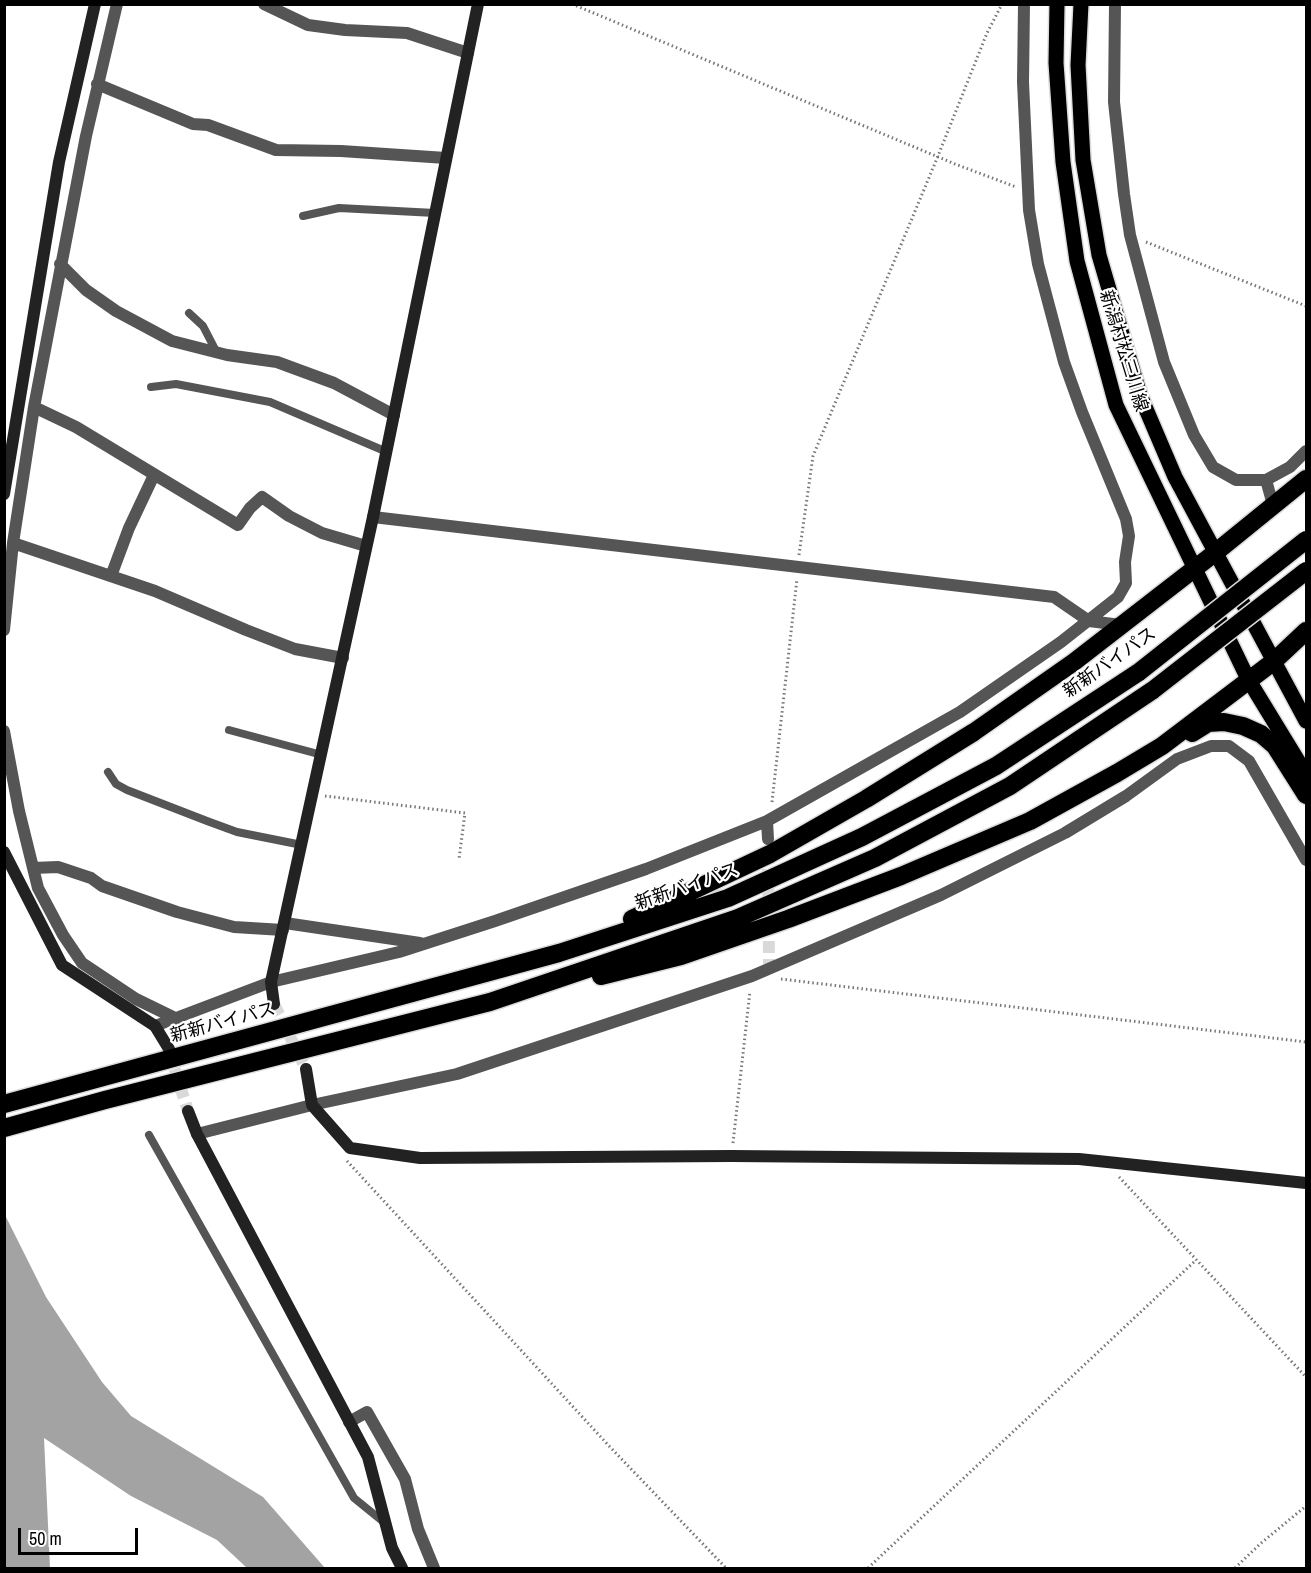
<!DOCTYPE html>
<html>
<head>
<meta charset="utf-8">
<style>
  body { margin:0 }
  #map { position:relative; width:1311px; height:1573px; overflow:hidden; background:#fff; font-family:"Archivo Narrow",sans-serif }
  canvas { display:block }
  .frame { position:absolute; inset:0; border:6px solid #000; pointer-events:none }
  .scale { position:absolute; left:18px; top:1528px; width:120px; height:27px; box-sizing:border-box; border:3px solid #000; border-top:0; padding-left:8px; font-size:18px; line-height:21px; white-space:nowrap; color:#000; -webkit-text-stroke:4px #fff; paint-order:stroke }
</style>
</head>
<body>
<div id="map">
<canvas width="1311" height="1573"></canvas>
<div class="frame"></div>
<div class="scale">50 m</div>
</div>
<script>
const context = document.querySelector('canvas').getContext('2d');
context.lineJoin = 'round';
function paint(path, color) { context.fillStyle = color; context.fill(path, 'evenodd'); }
const poly = rows => new Path2D(rows.map(r => 'M' + r).join(''));
function stroke(path, color, width, dash) { context.strokeStyle = color; context.lineWidth = width; context.lineCap = dash ? 'butt' : 'round'; context.setLineDash(dash || []); context.stroke(path); }
function drawText(font, color, halo, rows, align = 'center') {
  context.font = font + ' "Archivo Narrow","Noto Sans JP",sans-serif'; context.lineWidth = 4.5; context.setLineDash([]); context.textBaseline = 'middle'; context.strokeStyle = halo; context.fillStyle = color; for (const [text, x, y, turn = 0] of rows) {
    context.save(); context.translate(x, y); context.rotate((+turn || 0) * Math.PI / 180); context.textAlign = isNaN(turn) ? turn : align; if (halo) context.strokeText(text, 0, 0); context.fillText(text, 0, 0); context.restore();
  }
}
paint(poly([
  [4,1213,46,1297,102,1382,131,1416,263,1497,325,1568,247,1568,217,1540,131,1496,44,1438,50,1568,5,1568]
]), '#a3a3a3');
stroke(poly([
  [768,851,769,964]
]), '#d9d9d9', 12, [12, 6]);
stroke(poly([
  [274,1004,306,1069],
  [169,1052,188,1111]
]), '#d9d9d9', 12, [12, 6]);
const primary = poly([
  [1057,4,1056,63,1063,162,1077,261,1116,405,1248,679,1306,774],
  [1081,4,1078,65,1083,160,1099,255,1140,395,1175,477,1306,721]
]);
const highway = poly([
  [1192,733,1208,723,1224,722,1243,726,1261,734,1275,746,1306,795],
  [632,919,770,854,866,799,974,732,1074,662,1216,552,1306,479],
  [601,976,681,956,788,919,901,876,1030,821,1117,773,1162,746,1273,662,1306,631],
  [4,1104,559,953,728,898,862,837,996,766,1139,672],
  [4,1128,105,1100,490,1002,738,918,875,858,1010,786,1153,690]
]);
stroke(primary, '#dbdbdb', 18);
stroke(highway, '#dbdbdb', 21);
stroke(poly([
  [572,4,955,164,1016,187],
  [1146,242,1306,306],
  [799,555,813,456,938,156,987,33,1002,4],
  [325,796,465,813,459,859],
  [772,802,797,579],
  [781,979,1306,1042],
  [733,1143,750,991],
  [347,1161,610,1447,726,1568],
  [1119,1177,1306,1377],
  [868,1568,1196,1260],
  [1235,1568,1260,1544,1306,1506]
]), '#777', 3, [1.5, 3]);
stroke(poly([
  [303,216,339,208,435,213],
  [189,313,203,326,217,353],
  [151,387,176,384,270,402,387,452],
  [229,730,322,755],
  [108,772,116,784,127,790,207,821,237,832,302,845],
  [149,1135,354,1498,386,1524]
]), '#555', 8);
stroke(poly([
  [264,4,308,25,345,30,407,33,468,53],
  [1115,4,1114,102,1124,194,1130,235,1164,362,1194,435,1213,467,1236,480,1266,480,1290,467,1306,451],
  [97,84,193,124,208,125,276,150,341,151,446,158],
  [60,264,86,290,116,311,172,341,227,355,277,362,334,383,394,415],
  [34,407,76,427,238,525,250,508,262,497,289,516,322,533,366,546],
  [1266,480,1273,505],
  [373,517,1054,597,1089,621,1121,625],
  [13,543,155,591,246,630,295,649,343,658],
  [111,576,129,528,154,475],
  [4,630,13,543,34,407,86,136,117,4],
  [4,731,19,811,38,888,63,935,82,963,136,999,177,1019],
  [767,821,768,839],
  [33,868,58,867,91,878,102,886,177,912,234,927,283,930],
  [285,923,420,943],
  [155,1026,271,982,399,952,495,921,646,869,767,821,960,712,1061,642,1118,597,1126,583,1125,562,1129,536,1126,519,1082,412,1064,362,1038,264,1029,210,1023,82,1024,4],
  [197,1134,312,1105,457,1074,752,976,941,895,1065,833,1126,796,1177,759,1211,746,1229,746,1249,761,1306,860],
  [349,1422,367,1412,405,1479,418,1529,434,1568]
]), '#555', 12);
stroke(poly([
  [4,494,59,162,95,4],
  [4,852,62,965,155,1026,169,1049],
  [274,1004,271,982,373,517,478,4],
  [306,1069,312,1105,350,1148,420,1158,731,1156,1079,1159,1306,1183],
  [188,1111,197,1134,368,1457,392,1548,402,1568]
]), '#222', 12);
stroke(primary, '#000', 15);
stroke(highway, '#000', 18);
const highwayBridge = poly([
  [1139,672,1306,540],
  [1153,690,1306,571]
]);
stroke(highwayBridge, '#dbdbdb', 21, []);
stroke(highwayBridge, '#000', 18);
drawText('18px', '#000', '#fff', [
  ["新潟村松三川線",1123,351,73],
  ["新新バイパス",1110,663,-35],
  ["新新バイパス",687,887,-19],
  ["新新バイパス",223,1023,-15]
]);
</script>
</body>
</html>
